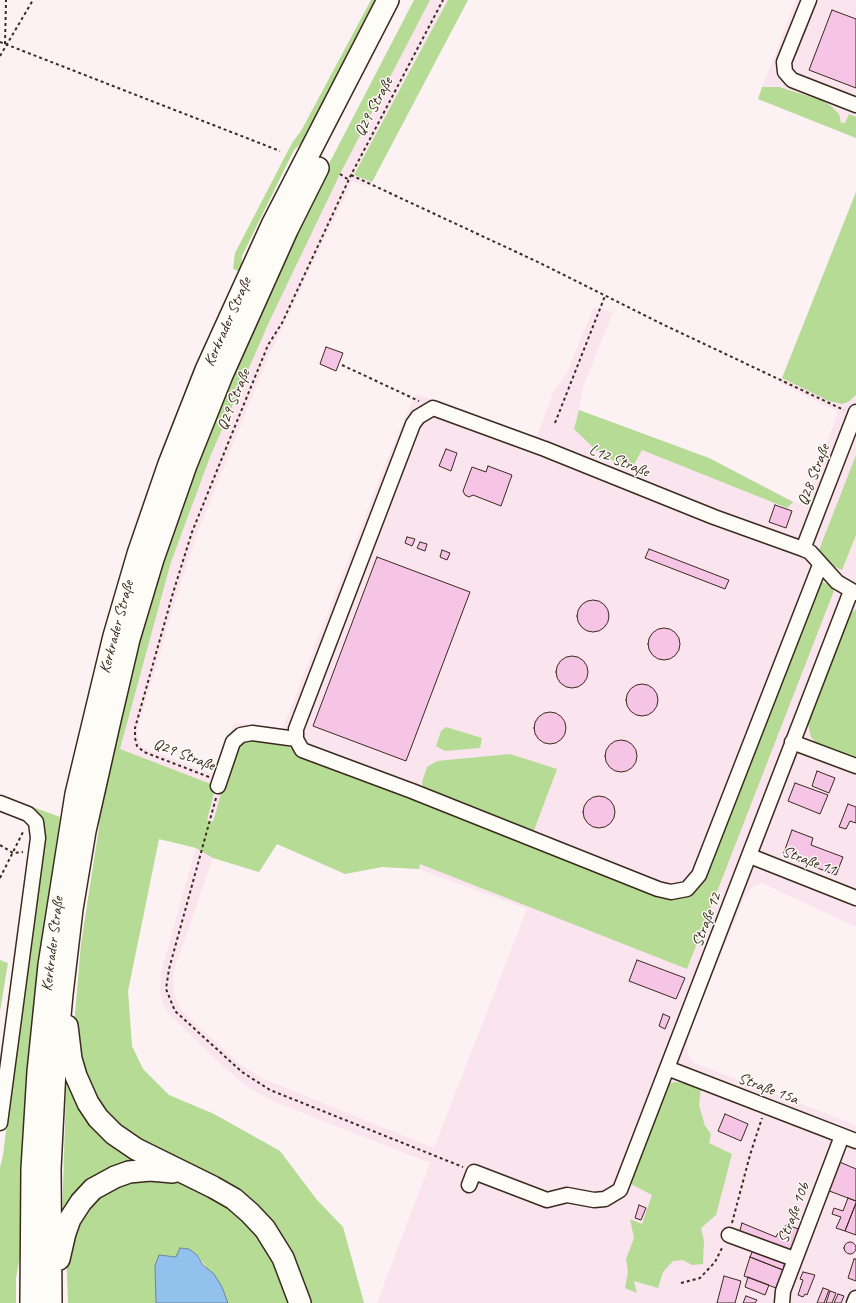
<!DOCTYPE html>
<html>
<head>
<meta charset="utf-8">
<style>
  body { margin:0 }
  canvas { display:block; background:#fcf1f3 }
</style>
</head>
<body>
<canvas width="856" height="1303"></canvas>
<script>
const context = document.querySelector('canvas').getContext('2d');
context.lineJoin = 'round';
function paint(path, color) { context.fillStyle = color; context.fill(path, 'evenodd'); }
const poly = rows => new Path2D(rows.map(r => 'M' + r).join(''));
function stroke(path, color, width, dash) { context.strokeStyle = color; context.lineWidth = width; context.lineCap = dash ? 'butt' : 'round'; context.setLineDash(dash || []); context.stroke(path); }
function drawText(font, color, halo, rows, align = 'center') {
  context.font = font + ' Caveat,sans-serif'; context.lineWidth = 3; context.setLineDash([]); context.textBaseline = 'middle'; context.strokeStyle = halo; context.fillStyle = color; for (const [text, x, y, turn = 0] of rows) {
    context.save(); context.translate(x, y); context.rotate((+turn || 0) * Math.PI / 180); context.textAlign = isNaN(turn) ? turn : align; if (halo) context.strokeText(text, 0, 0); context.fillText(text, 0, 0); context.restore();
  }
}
paint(poly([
  [430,0,468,0,370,186,352,182,268,357,197,534,177,595,138,728,138,738,142,747,213,774,217,772,221,764,234,722,277,731,282,731,387,460,411,404,417,394,532,437,538,434,553,393,567,373,594,307,613,312,583,387,579,410,709,458,799,504,807,498,838,412,780,383,856,192,856,927,762,883,754,886,746,894,696,1015,687,1042,688,1053,694,1063,856,1125,856,1303,377,1303,430,1163,275,1102,249,1088,225,1068,171,1016,162,1003,160,992,161,973,196,847,159,839,128,991,132,1046,143,1069,169,1095,214,1114,280,1151,317,1200,343,1227,364,1303,123,1053,127,752,120,749,171,562,210,457,270,320,340,174],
  [277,844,345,874,382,867,419,869,527,909,434,1148,261,1078,241,1065,183,1012,177,1001,174,992,173,977,176,964,213,858,259,872],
  [796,0,856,0,856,138,758,99]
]), '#fae4ee');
paint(poly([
  [371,0,379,0,308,137,294,150,242,256,241,272,233,269,235,253,292,143,301,131],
  [414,0,430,0,340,174,270,320,210,457,171,562,120,749,216,786,207,820,213,822,233,751,247,739,278,743,291,748,299,753,685,895,817,587,823,582,835,588,687,969,420,864,419,869,382,867,345,874,277,844,259,872,213,858,196,848,159,839,128,991,132,1046,143,1069,169,1095,214,1114,280,1151,317,1200,343,1227,364,1303,310,1303,309,1296,284,1237,260,1206,226,1182,129,1135,109,1120,91,1095,78,1061,75,1014,81,944,99,827,101,790,148,602,216,407,318,185],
  [448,0,468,0,372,182,354,175],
  [762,87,779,87,821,100,831,106,839,114,841,123,845,123,849,114,856,117,856,138,758,99],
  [856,192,856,395,848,402,842,404,829,401,782,378],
  [579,410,709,458,793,502,787,508,642,450,633,466,604,458,574,429],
  [856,455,856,535,842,570,831,565,819,550],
  [856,609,856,760,817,744,811,737,808,724,809,714,847,617],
  [446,727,482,738,480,748,445,751,436,746,441,731],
  [510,754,557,769,533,833,423,789,422,782,427,767,437,761],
  [25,804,60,817,40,958,21,1251,16,1278,16,1303,0,1303,0,1168,3,1155,44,829,41,819,25,807],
  [0,960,8,963,0,1011],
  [67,1061,70,1078,156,1165,62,1218],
  [675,1082,690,1084,701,1088,699,1105,705,1126,711,1134,709,1143,732,1154,716,1215,701,1228,704,1241,703,1264,692,1265,683,1260,673,1261,663,1272,658,1288,634,1281,637,1293,625,1288,628,1272,626,1259,634,1238,630,1219,642,1224,652,1195,629,1183,667,1084],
  [135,1176,177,1180,196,1188,236,1212,257,1234,273,1258,290,1303,228,1303,222,1287,197,1255,176,1257,159,1256,156,1283,156,1303,68,1303,66,1248,73,1226,96,1195]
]), '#b6db95');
const water = poly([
  [180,1248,189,1249,197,1255,203,1265,214,1274,222,1287,228,1303,156,1303,155,1266,159,1255,176,1257,180,1248]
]);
paint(water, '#91c1ec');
stroke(water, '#6f859a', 1);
const building = poly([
  [832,10,856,19,856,88,809,70,832,10],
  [326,347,343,353,336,371,320,364,326,347],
  [446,449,457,453,451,471,439,466,446,449],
  [488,466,512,475,501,506,473,495,469,497,465,495,463,491,472,467,486,472,488,466],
  [775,505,792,511,786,528,769,522,775,505],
  [407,537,415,539,412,546,405,543,407,537],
  [420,542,427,544,425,551,417,548,420,542],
  [649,549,729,580,725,589,645,558,649,549],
  [442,550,450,553,447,560,440,557,442,550],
  [377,557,470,592,406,761,313,726,377,557],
  '577 616a16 16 0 1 1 32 0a16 16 0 1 1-32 0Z',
  '648 644a16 16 0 1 1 32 0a16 16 0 1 1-32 0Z',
  '556 672a16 16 0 1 1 32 0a16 16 0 1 1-32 0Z',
  '626 700a16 16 0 1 1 32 0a16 16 0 1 1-32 0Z',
  '534 728a16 16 0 1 1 32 0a16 16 0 1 1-32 0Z',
  '605 756a16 16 0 1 1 32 0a16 16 0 1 1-32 0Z',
  [817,771,835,778,829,793,812,786,817,771],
  [795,783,828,795,820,814,788,801,795,783],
  '583 812a16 16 0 1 1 32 0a16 16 0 1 1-32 0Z',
  [848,804,856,807,856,823,850,821,846,829,839,827,848,804],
  [792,830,813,838,811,845,843,857,836,875,783,855,792,830],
  [637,960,685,978,676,999,629,981,637,960],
  [663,1014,670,1017,665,1029,659,1026,663,1014],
  [725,1114,748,1124,741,1141,718,1131,725,1114],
  [835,1160,856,1169,856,1201,824,1189,835,1160],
  [848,1198,856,1201,856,1203,845,1231,836,1228,841,1217,832,1214,834,1208,843,1211,848,1198],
  [856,1203,856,1235,845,1231,856,1203],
  [639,1205,646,1208,641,1220,635,1218,639,1205],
  [742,1223,776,1237,778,1233,782,1235,786,1225,799,1229,789,1253,739,1234,742,1223],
  '844 1248a6 6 0 1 1 12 0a6 6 0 1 1-12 0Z',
  [753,1250,785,1262,783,1270,750,1257,753,1250],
  [750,1257,783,1270,776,1288,744,1276,750,1257],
  [854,1259,856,1259,856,1281,848,1278,854,1259],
  [803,1272,815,1275,807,1295,805,1294,803,1297,798,1295,803,1280,800,1279,803,1272],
  [724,1276,741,1281,735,1303,717,1303,724,1276],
  [748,1277,769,1285,765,1295,745,1287,748,1277],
  [823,1288,829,1290,824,1303,817,1303,823,1288],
  [830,1291,836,1293,832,1303,826,1303,830,1291],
  [838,1294,844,1296,841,1303,834,1303,838,1294],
  [746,1296,757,1300,755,1303,743,1303,746,1296]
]);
paint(building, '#f6c4e4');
stroke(building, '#3b2a1e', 1);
const minor = poly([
  [809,0,784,62,785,72,792,80,856,105],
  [803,549,856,412],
  [820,565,699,875,687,889,671,892,658,889,412,791,302,750,296,739,296,729,413,424,418,417,433,408,545,449,714,517,803,549,810,552,837,582,856,593],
  [792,742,856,766],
  [218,786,233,742,241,735,252,733,296,739],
  [0,803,28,814,36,822,38,838,0,1123],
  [750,856,856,898],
  [667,1068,856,1141],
  [469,1185,474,1172,547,1200,567,1195,594,1200,605,1199,620,1190,851,591],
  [729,1235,794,1259],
  [782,1303,783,1291,842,1136],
  [854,1303,856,1298]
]);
const highway = poly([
  [67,1026,71,1059,76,1076,88,1103,98,1118,114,1134,136,1149,213,1187,234,1199,250,1213,265,1229,283,1258,300,1303],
  [59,1259,65,1233,70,1219,81,1202,93,1189,115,1177,129,1172,150,1170,173,1172],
  [31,1303,32,1169,38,1072,49,965,76,794,114,636,138,554,169,464,206,370,272,225,388,0],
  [51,1303,50,1169,55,1069,62,994,72,909,85,831,110,720,129,639,153,559,186,465,222,375,287,230,318,168]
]);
stroke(minor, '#3b2a1e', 17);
stroke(highway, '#3b2a1e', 24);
stroke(poly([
  [0,42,280,151],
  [5,44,6,0],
  [0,56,33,0],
  [340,174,349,180],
  [351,175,540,263,662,324,844,410],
  [342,365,419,401],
  [555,423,605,296],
  [209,777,144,752,137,746,135,738,135,728,173,593,192,532,268,345,282,323,351,175,443,0],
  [216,798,169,969,166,989,175,1011,242,1072,270,1090,463,1167],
  [0,845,13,853,23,852],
  [0,878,24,830],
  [732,1223,750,1155,762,1118],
  [681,1283,700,1278,715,1262,723,1246]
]), '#3b2a1e', 2, [3, 3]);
stroke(minor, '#fdfcf7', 14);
stroke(highway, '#fdfcf7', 21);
drawText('16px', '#3b2a1e', '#fdfcf7', [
  ["Q29 Straße",374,107,-62],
  ["Kerkrader Straße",228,322,-66],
  ["Q29 Straße",234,400,-68],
  ["L12 Straße",619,461,22],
  ["Q28 Straße",814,475,-69],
  ["Kerkrader Straße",117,627,-75],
  ["Q29 Straße",184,755,21],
  ["Straße 11",809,861,21],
  ["Straße 12",707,920,-69],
  ["Kerkrader Straße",53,944,-83],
  ["Straße 15a",768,1089,21],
  ["Straße 10b",794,1213,-69]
]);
</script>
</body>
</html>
